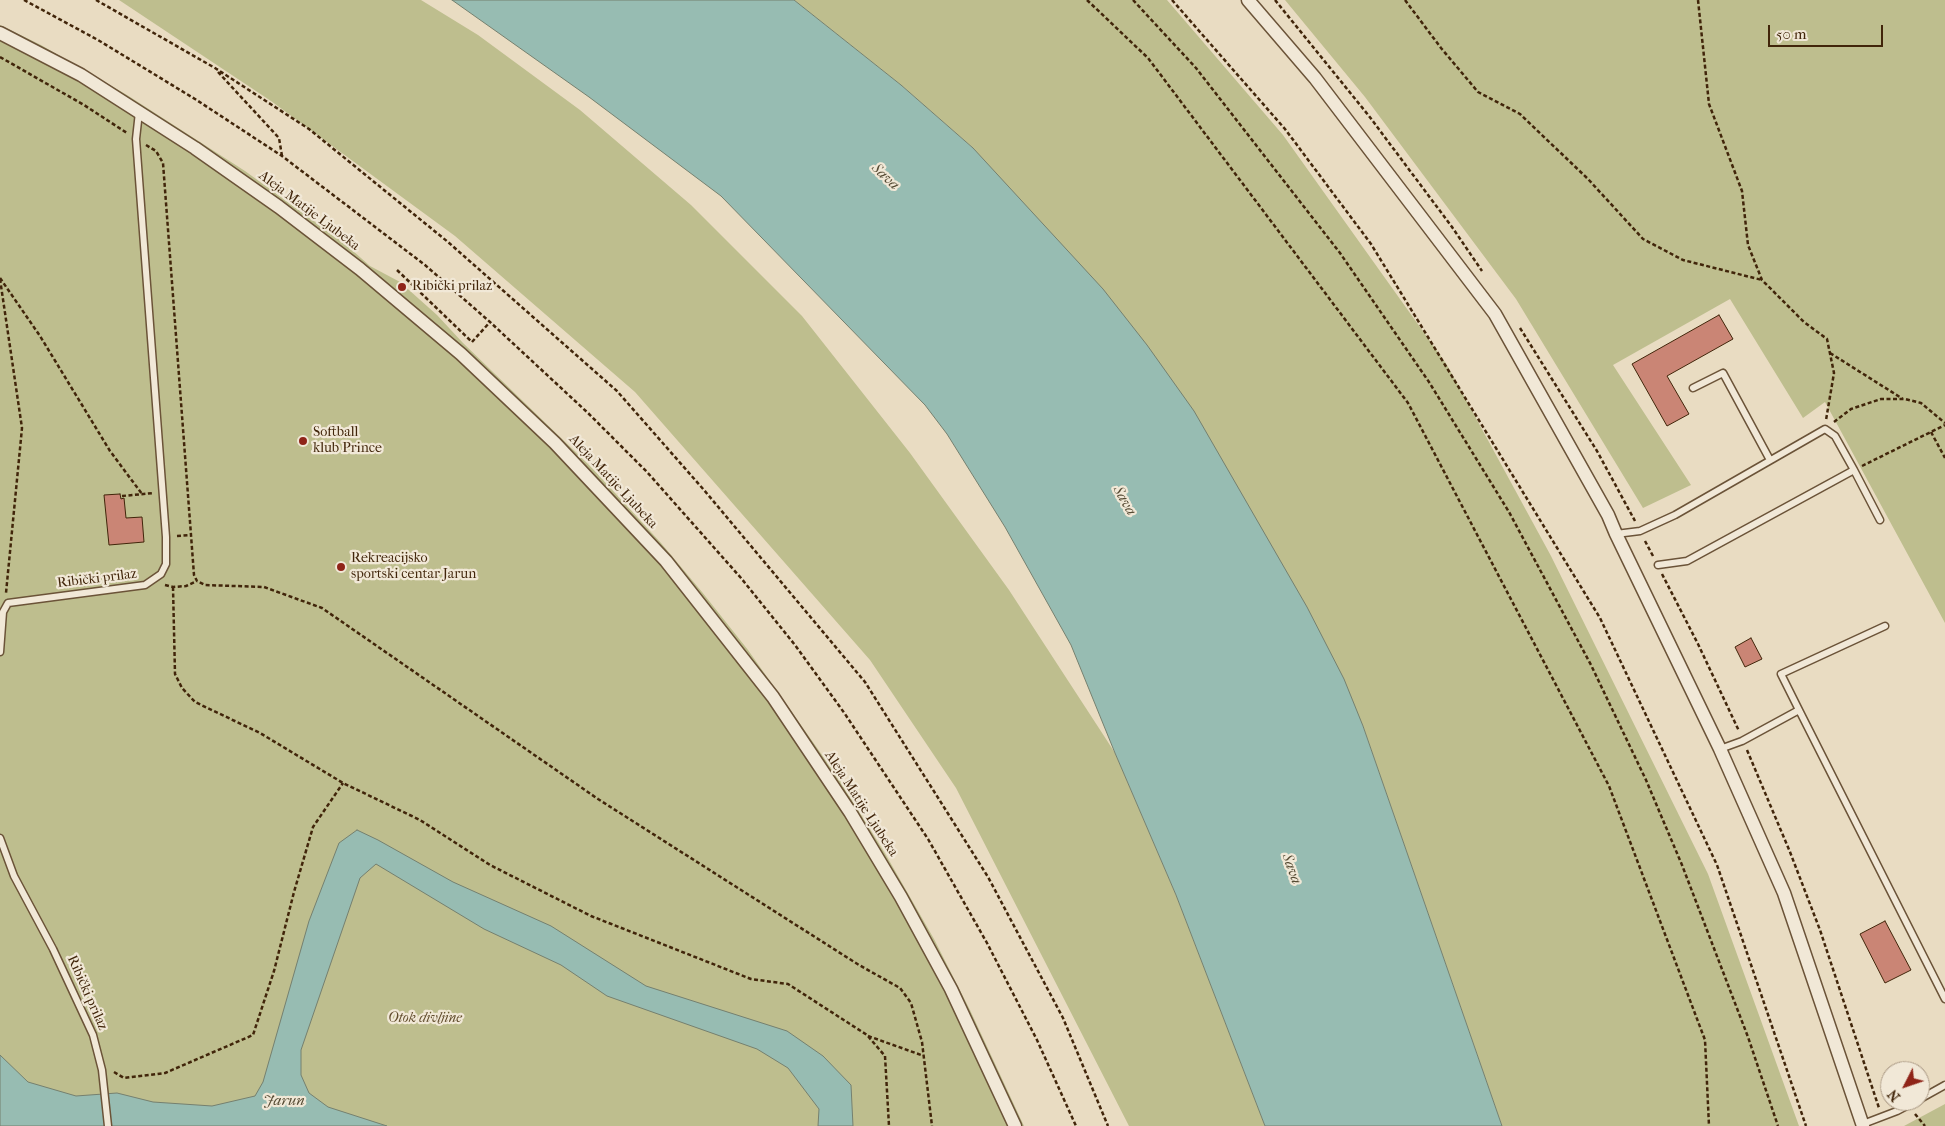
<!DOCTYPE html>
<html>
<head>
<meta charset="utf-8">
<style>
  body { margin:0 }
  #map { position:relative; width:1945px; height:1126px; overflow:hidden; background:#e9dcc2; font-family:"IM FELL French Canon",serif }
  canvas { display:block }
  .north { position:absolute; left:1880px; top:1061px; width:50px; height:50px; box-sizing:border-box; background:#f1e8d7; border:1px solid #ab9a85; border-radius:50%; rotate:229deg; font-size:14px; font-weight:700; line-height:20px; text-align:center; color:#41250a }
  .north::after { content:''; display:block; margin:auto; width:18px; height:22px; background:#8f2418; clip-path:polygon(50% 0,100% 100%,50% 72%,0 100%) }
  .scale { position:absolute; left:1768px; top:25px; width:115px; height:22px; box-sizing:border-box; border:2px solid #41250a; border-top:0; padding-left:6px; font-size:15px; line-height:18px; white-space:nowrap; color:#41250a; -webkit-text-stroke:4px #f1e8d7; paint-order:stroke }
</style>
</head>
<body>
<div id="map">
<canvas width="1945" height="1126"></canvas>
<div class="north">N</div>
<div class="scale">50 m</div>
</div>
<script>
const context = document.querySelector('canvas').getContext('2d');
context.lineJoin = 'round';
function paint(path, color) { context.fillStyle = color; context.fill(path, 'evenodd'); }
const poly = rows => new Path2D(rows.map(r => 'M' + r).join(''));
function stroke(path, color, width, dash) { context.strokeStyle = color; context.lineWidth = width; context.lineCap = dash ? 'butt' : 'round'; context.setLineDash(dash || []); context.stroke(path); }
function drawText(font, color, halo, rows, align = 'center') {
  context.font = font + ' "IM FELL French Canon",serif'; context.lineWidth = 4.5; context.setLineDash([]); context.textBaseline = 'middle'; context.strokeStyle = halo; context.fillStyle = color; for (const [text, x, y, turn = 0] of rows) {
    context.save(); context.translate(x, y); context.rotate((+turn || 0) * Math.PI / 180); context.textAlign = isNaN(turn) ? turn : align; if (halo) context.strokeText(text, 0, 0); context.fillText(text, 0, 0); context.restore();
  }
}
paint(poly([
  [119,0,421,0,478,35,580,110,691,205,802,316,910,453,1009,590,1106,739,1115,753,1176,895,1265,1126,1129,1126,956,788,870,660,635,392,455,236,271,101],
  [794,0,1167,0,1283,135,1447,365,1551,556,1708,874,1799,1126,1502,1126,1363,726,973,148,901,85],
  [1285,0,1945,0,1945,623,1825,402,1803,418,1730,299,1613,365,1691,485,1643,508,1516,299,1365,97],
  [0,25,41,45,127,95,245,171,344,243,370,266,400,282,437,315,463,343,592,468,661,543,702,592,748,650,839,779,886,855,934,939,970,1010,1024,1126,0,1126],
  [1945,1104,1945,1126,1904,1126]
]), '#bebe8e');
const water = poly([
  [452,0,794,0,901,85,973,148,1103,289,1147,345,1194,411,1307,607,1344,679,1363,726,1502,1126,1265,1126,1176,895,1115,753,1071,645,1005,527,947,434,925,405,721,196,589,97,452,0],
  [357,830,378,840,453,882,551,926,646,986,787,1031,823,1056,851,1085,853,1126,818,1126,819,1109,788,1068,757,1049,607,996,561,965,484,929,376,864,360,878,301,1050,301,1075,309,1093,328,1107,387,1126,0,1126,0,1055,28,1082,76,1096,117,1093,153,1102,212,1106,255,1096,263,1082,309,921,339,843,357,830]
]);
paint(water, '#97bcb2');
stroke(water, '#75806f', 1);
const building = poly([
  [1719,315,1733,339,1667,376,1689,414,1667,426,1632,364,1719,315],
  [120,494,121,499,124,498,126,518,142,517,144,542,109,545,104,495,120,494],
  [1751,638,1762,659,1745,667,1735,647,1751,638],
  [1885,921,1911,970,1885,983,1860,934,1885,921]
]);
paint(building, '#ca8575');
stroke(building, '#41250a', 1);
const service = poly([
  [1693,388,1723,373,1770,460],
  [1854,470,1880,520],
  [1616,534,1640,531,1675,515,1825,429,1835,436,1854,470,1687,561,1658,565],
  [0,652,3,612,8,603,145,585,161,574,166,564,166,537,136,139,139,112],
  [1799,710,1781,674,1885,626],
  [1720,749,1742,741,1799,710,1945,999],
  [0,838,14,876,53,949,93,1035,102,1070,108,1126],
  [1920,1099,1945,1085],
  [1863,1124,1897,1111,1916,1101]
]);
const minor = poly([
  [1248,0,1315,78,1495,314,1608,515,1616,534,1720,749,1784,893,1863,1126],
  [0,33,81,75,195,148,279,207,360,269,461,354,555,443,666,561,773,697,850,812,901,897,951,989,1015,1126]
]);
stroke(service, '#6b5338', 9);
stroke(minor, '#6b5338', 15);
stroke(poly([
  [24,0,98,40,195,99,282,156,425,265,490,322,588,413,647,472,741,578,795,645,845,714,928,839,987,943,1037,1040,1076,1126],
  [96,0,215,68,309,129,448,242,617,391,704,490,865,682,988,877,1063,1018,1108,1126],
  [1087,0,1148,58,1408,403,1609,786,1705,1040,1709,1126],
  [1133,0,1196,68,1340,253,1429,382,1509,512,1591,665,1646,780,1682,865,1748,1037,1778,1126],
  [1172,0,1285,129,1371,244,1600,618,1717,865,1806,1126],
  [1275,0,1369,116,1452,227,1482,271],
  [1405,0,1441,48,1478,92,1520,114,1588,179,1643,239,1683,260,1762,280],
  [1698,0,1709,104,1742,191,1748,245,1762,280,1804,322,1827,339,1834,373,1826,420],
  [0,57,84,105,127,133],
  [218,72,279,138,282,156],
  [146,145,156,151,163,163,194,575,197,581,205,585,264,587,322,608,598,799,859,965,900,988,911,1003,922,1042,932,1126],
  [397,270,472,342],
  [0,278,40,336,110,451,142,494],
  [0,279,22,428,6,593],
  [1520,328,1597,451,1635,521],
  [472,342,490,322],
  [1830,353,1903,399],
  [1834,422,1851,409,1881,399,1905,399,1921,403,1945,423],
  [1931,432,1945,458],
  [1862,466,1945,425],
  [122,496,154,493],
  [177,536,190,535],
  [1645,541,1653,556],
  [1662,574,1698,644,1739,731],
  [165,585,173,587,186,586,197,581],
  [173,587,175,674,182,688,195,702,260,733,343,783,420,820,490,865,591,916,751,979,788,984,867,1035,885,1056,889,1126],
  [1747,750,1790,852,1820,930,1879,1108],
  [868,1036,924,1056],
  [114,1072,124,1078,165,1073,253,1035,274,971,294,892,313,827,343,783],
  [1915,1114,1925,1126]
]), '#41250a', 2.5, [4, 2.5]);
stroke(service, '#f1e8d7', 6);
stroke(minor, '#f1e8d7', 12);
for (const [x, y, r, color] of [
  [402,287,5,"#8f2418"],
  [303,441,5,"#8f2418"],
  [341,567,5,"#8f2418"]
]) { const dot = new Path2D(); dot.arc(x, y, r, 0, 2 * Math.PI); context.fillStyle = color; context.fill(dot); stroke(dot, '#f1e8d7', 2); }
drawText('14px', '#41250a', '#f1e8d7', [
  ["Aleja Matije Ljubeka",309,211,37],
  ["Aleja Matije Ljubeka",613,482,47],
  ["Ribički prilaz",97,579,-7],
  ["Aleja Matije Ljubeka",861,804,57],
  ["Ribički prilaz",87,993,66]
]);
drawText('14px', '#41250a', '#f1e8d7', [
  ["Ribički prilaz",412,287],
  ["Softball",313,433],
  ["klub Prince",313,449],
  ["Rekreacijsko",351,559],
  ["sportski centar Jarun",351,575]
], 'left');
drawText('italic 14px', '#604b2b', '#f1e8d7', [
  ["Otok divljine",425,1019]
]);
drawText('italic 15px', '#564b34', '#f1e8d7', [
  ["Sava",885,177,43],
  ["Sava",1124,501,60],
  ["Sava",1291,869,70],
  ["Jarun",284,1101]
]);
</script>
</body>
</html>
